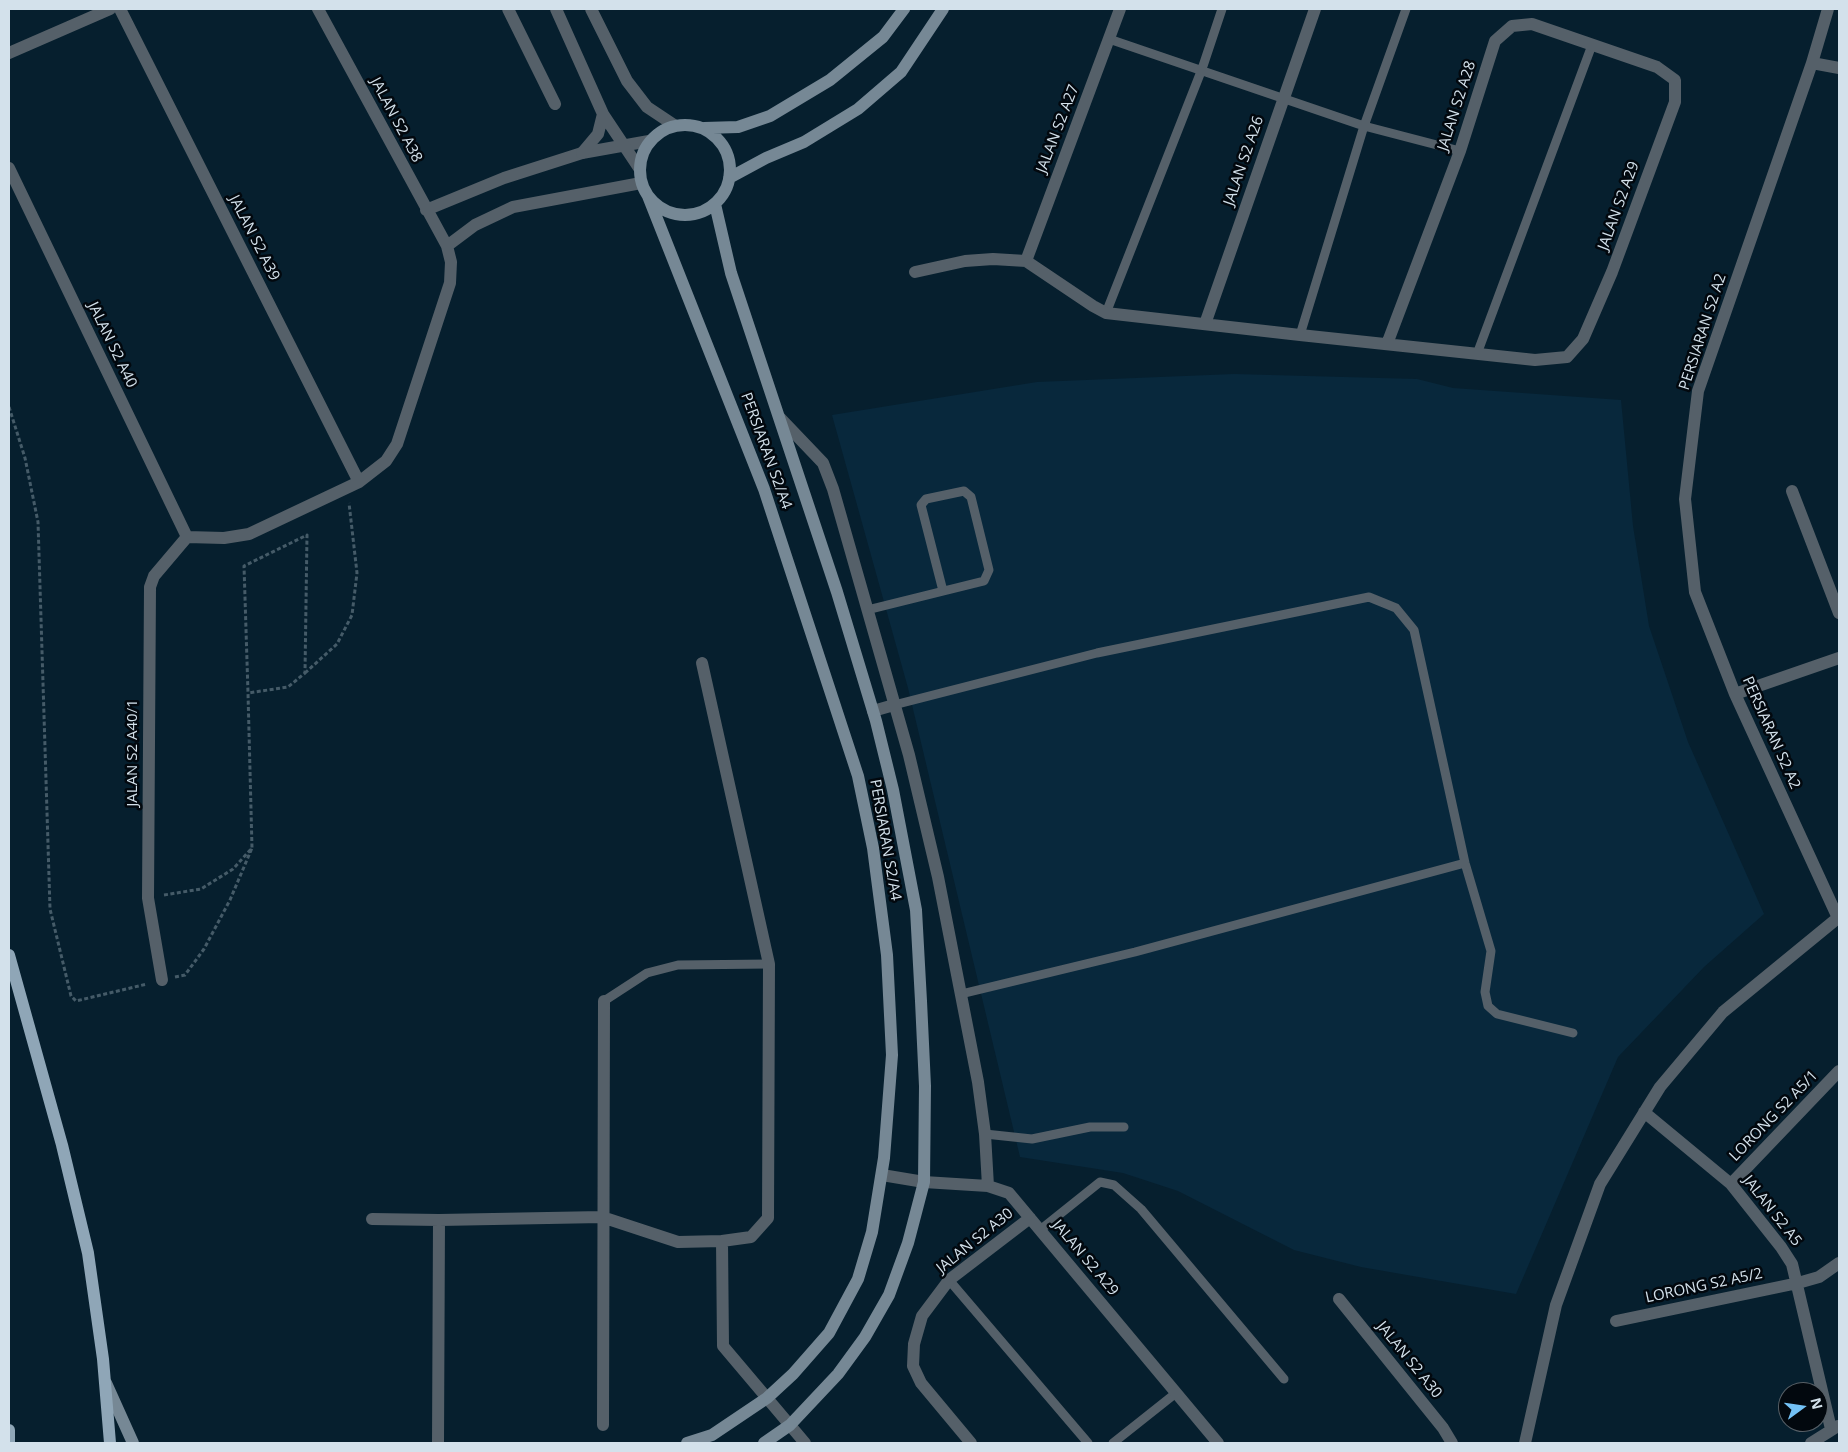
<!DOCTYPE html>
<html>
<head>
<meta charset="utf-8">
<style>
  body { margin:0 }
  #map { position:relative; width:1848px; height:1452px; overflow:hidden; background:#061f2e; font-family:"Open Sans",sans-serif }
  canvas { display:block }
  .frame { position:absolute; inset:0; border:10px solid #d3e1eb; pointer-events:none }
  .north { position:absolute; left:1778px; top:1382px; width:50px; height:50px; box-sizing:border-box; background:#02080e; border:1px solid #565f66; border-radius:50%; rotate:76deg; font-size:14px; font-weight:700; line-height:20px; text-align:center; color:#d3e1eb }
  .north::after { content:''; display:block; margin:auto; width:18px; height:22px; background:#73c1f5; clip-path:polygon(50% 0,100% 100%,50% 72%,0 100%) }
</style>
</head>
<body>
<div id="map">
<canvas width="1848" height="1452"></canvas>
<div class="frame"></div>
<div class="north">N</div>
</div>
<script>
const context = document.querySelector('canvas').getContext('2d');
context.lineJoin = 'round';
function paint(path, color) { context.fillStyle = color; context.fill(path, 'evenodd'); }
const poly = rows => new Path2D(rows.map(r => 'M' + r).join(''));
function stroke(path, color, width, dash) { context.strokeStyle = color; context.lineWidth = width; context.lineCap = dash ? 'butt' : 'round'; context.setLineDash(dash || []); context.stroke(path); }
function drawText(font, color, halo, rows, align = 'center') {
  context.font = font + ' "Open Sans",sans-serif'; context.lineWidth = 5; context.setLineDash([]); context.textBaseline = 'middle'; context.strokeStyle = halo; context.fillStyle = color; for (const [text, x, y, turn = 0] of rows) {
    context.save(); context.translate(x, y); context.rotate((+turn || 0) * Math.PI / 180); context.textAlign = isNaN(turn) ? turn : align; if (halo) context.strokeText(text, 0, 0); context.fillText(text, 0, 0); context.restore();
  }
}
paint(poly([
  [1234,374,1417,379,1453,388,1621,400,1633,526,1649,626,1688,742,1764,914,1704,967,1618,1057,1516,1294,1361,1267,1294,1250,1178,1191,1123,1173,1020,1157,908,688,832,415,1037,382]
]), '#08283c');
stroke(poly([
  [9,407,25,458,38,522,50,909,71,996,76,1001,147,984],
  [305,673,337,644,352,615,357,573,349,503],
  [164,895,201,889,233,869,252,848,248,693,244,566,307,535,305,673,288,687,248,693],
  [175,977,185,975,204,949,230,900,252,848]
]), '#455b68', 3, [4, 2.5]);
stroke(poly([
  [1109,39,1364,126,1460,151],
  [1106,313,1202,69,1222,9],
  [1300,335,1364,126,1406,9],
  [1477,354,1592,45],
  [867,610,984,581,989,570,971,497,964,491,926,499,921,505,943,591],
  [894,705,1097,653,1369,597,1396,608,1414,630,1465,863,1491,951,1485,992,1488,1006,1497,1014,1573,1033],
  [961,994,1135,952,1465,863],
  [604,1001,647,973,678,965,769,964],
  [985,1134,1032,1139,1090,1127,1124,1127],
  [1040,1230,1100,1182,1114,1185,1141,1209,1284,1379],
  [949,1280,1088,1443],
  [1113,1443,1176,1393]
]), '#556069', 9);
stroke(poly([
  [120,9,359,482],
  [508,9,555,104],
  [1828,9,1812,63,1698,391,1685,499,1695,592,1735,694,1838,918],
  [9,53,110,9],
  [1812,63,1839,68],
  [9,168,187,537],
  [426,210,504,178,582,153,649,141],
  [447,246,475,225,513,207,641,183],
  [1026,261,1120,9],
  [915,272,965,261,993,259,1026,261,1093,306,1106,313,1300,335,1535,360,1567,357,1583,339,1612,272,1675,102,1675,80,1657,67,1532,24,1512,26,1495,41,1460,151,1387,344],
  [1205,324,1315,9],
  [780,418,823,463,833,489,909,755,938,877,978,1082,985,1134,988,1186],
  [1792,491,1839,613],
  [187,537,224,538,249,534,359,482,386,461,397,444,450,283,451,262,447,246,318,9],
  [702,663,769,964,768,1218,751,1237,722,1241,723,1346,805,1443],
  [1735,694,1839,658],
  [873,711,894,705],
  [162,980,148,898,150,587,154,576,187,537],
  [1644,1112,1731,1184,1781,1247,1792,1264,1831,1429],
  [882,1175,924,1182,988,1186,1009,1193,1218,1443],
  [1731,1184,1839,1071],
  [372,1219,439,1220,602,1217,678,1242,722,1241],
  [1339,1299,1443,1428,1452,1443],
  [1616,1321,1798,1283,1819,1277,1839,1263],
  [603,1425,604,1001],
  [438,1443,439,1220],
  [971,1443,921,1383,913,1366,914,1344,922,1316,949,1280,1030,1218],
  [1525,1443,1556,1305,1600,1184,1660,1087,1723,1012,1839,917],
  [1811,1443,1838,1426]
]), '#556069', 12);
stroke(poly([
  [556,9,603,114,639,168],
  [591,9,627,81,647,107,674,125],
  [582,153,598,134,603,114]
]), '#556069', 12);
stroke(poly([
  '640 170a45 45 0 1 1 90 0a45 45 0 1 1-90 0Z',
  [704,128,738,127,770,116,830,80,883,37,904,9],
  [729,178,766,158,804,142,858,109,901,72,943,9],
  [648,196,764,489,858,776,873,848,887,955,892,1055,884,1158,872,1232,858,1279,829,1333,793,1374,767,1398,712,1435,687,1443],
  [715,204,731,273,837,592,876,721,893,790,916,910,921,1001,925,1086,924,1182,908,1243,889,1295,865,1337,838,1374,790,1425,764,1443],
  [106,1383,133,1443]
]), '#768895', 12);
stroke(poly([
  [9,955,62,1145,88,1253,103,1359,110,1443],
  [9,1430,9,1443]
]), '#8fa6b7', 12);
drawText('15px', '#d3e1eb', '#02080e', [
  ["JALAN S2 A28",1457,106,-72],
  ["JALAN S2 A38",396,120,62],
  ["JALAN S2 A27",1058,129,-69],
  ["JALAN S2 A26",1244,161,-71],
  ["JALAN S2 A29",1619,206,-70],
  ["JALAN S2 A39",254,238,63],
  ["PERSIARAN S2 A2",1703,332,-72],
  ["JALAN S2 A40",112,345,64],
  ["PERSIARAN S2/A4",766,451,70],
  ["PERSIARAN S2 A2",1771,733,66],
  ["JALAN S2 A40/1",133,753,-90],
  ["PERSIARAN S2/A4",885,840,80],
  ["LORONG S2 A5/1",1774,1116,-46],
  ["JALAN S2 A5",1772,1211,52],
  ["JALAN S2 A30",975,1241,-39],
  ["JALAN S2 A29",1085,1258,50],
  ["LORONG S2 A5/2",1704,1286,-12],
  ["JALAN S2 A30",1409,1360,51]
]);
</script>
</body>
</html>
